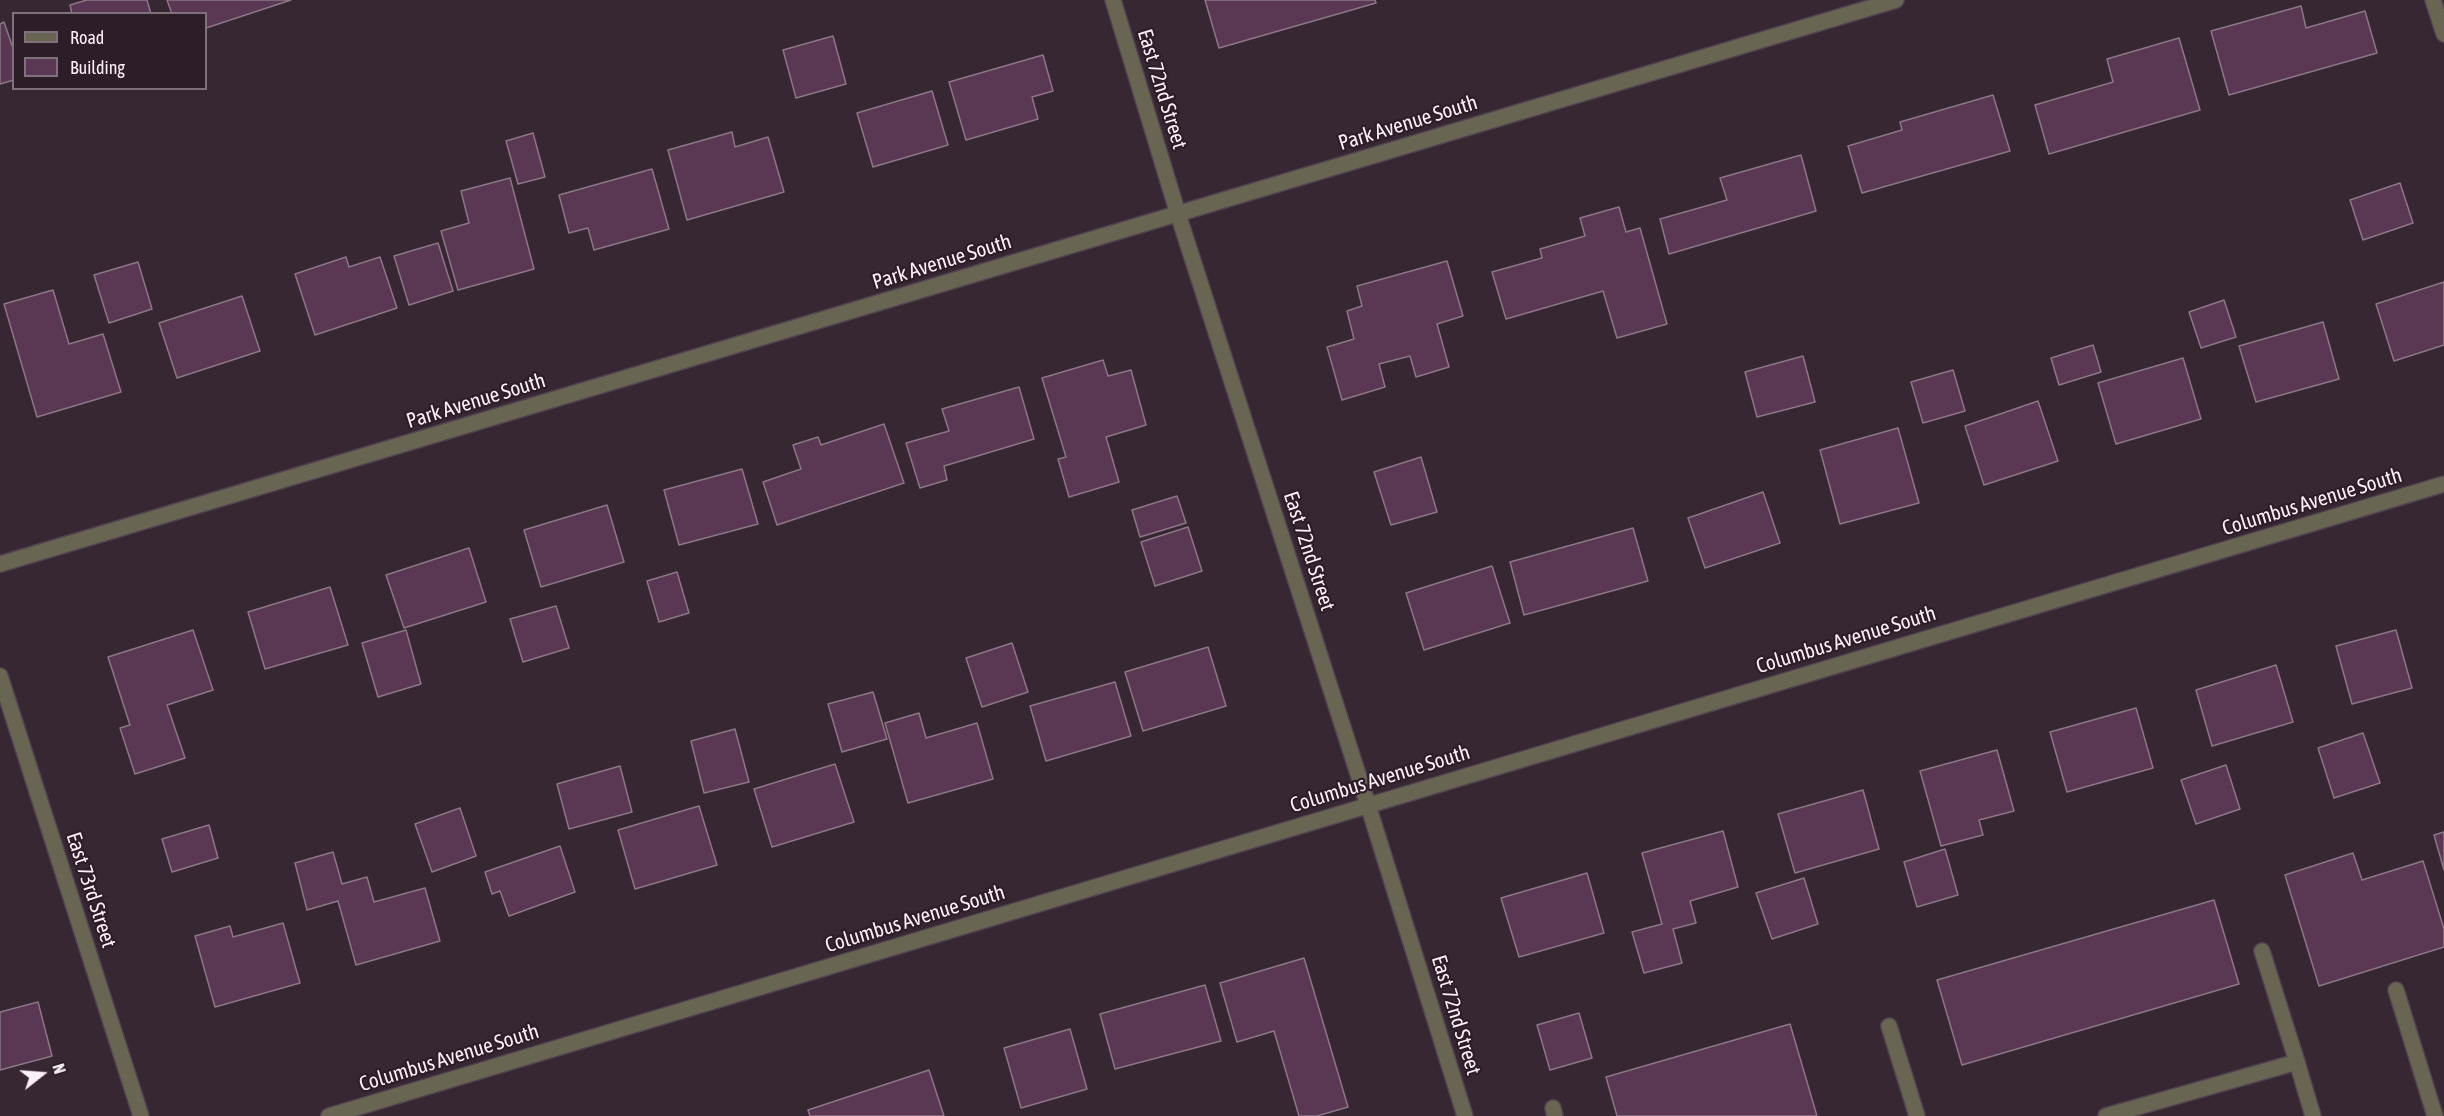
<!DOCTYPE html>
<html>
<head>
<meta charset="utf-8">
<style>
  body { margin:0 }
  #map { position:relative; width:2444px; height:1116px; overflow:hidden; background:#372733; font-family:"Asap Condensed",sans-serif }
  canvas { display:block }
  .legend { position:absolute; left:12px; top:12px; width:195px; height:78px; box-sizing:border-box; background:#2d1d29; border:2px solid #7f717c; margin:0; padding:8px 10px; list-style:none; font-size:18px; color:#fbf0f8 }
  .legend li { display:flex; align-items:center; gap:12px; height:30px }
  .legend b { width:30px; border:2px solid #7f717c }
  .north { position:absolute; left:12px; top:1044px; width:60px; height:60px; -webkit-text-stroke:4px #2d1d29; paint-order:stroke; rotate:73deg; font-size:16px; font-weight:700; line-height:24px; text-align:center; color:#fbf0f8 }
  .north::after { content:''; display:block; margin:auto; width:21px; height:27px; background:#fbf0f8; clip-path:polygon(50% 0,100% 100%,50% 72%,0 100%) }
</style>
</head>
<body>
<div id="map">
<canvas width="2444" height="1116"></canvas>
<ul class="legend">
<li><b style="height:8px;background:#686653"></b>Road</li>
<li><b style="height:16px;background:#5a3752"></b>Building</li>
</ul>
<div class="north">N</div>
</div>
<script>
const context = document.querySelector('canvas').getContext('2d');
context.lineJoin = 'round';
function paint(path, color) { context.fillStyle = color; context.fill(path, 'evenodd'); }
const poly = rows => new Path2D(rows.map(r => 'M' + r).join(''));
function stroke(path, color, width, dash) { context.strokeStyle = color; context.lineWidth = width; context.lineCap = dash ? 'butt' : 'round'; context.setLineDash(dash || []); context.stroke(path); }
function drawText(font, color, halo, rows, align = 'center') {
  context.font = font + ' "Asap Condensed",sans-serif'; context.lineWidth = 4.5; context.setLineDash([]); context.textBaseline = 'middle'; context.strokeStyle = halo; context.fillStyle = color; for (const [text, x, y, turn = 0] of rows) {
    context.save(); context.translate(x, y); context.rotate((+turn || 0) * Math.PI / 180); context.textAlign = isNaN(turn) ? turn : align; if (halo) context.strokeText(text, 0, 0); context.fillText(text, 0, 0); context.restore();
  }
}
const building = poly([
  [87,0,147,0,151,14,72,14,70,5,87,0],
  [167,0,291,0,206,28,206,14,172,14,167,0],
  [1205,0,1375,0,1376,3,1219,48,1205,0],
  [2301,6,2306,28,2365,11,2377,53,2229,95,2211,31,2301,6],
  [4,22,14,51,14,80,0,84,0,24,4,22],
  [833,36,846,84,796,98,783,50,833,36],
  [2179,38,2200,110,2049,154,2035,105,2113,82,2107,59,2179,38],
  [1043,55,1053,91,1032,97,1038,119,966,140,949,82,1043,55],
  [932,91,948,145,873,167,857,113,932,91],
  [1993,95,2010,151,1862,193,1848,146,1902,130,1900,122,1993,95],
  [732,132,735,147,768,137,784,192,687,220,668,150,732,132],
  [533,133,545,177,518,184,506,141,533,133],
  [1801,155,1816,211,1669,254,1660,219,1727,200,1720,178,1801,155],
  [652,169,669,229,594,250,588,228,569,233,559,195,652,169],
  [510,178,534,269,458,290,441,231,469,223,461,191,510,178],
  [2400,183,2413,223,2363,240,2350,200,2400,183],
  [1619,207,1626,232,1640,228,1667,324,1617,338,1603,291,1506,319,1492,272,1542,258,1540,249,1585,236,1580,218,1619,207],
  [438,243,453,291,409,305,394,256,438,243],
  [346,257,349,267,380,257,397,308,315,335,295,274,346,257],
  [1447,261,1463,316,1437,324,1449,367,1416,377,1410,356,1379,364,1385,387,1342,400,1327,347,1354,339,1347,311,1362,306,1357,286,1447,261],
  [138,262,152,309,109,323,94,275,138,262],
  [2444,282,2444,345,2394,361,2376,304,2444,282],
  [53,290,69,344,103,334,121,392,37,417,4,304,53,290],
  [242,296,260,351,177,378,159,323,242,296],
  [2224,300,2236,337,2201,348,2189,312,2224,300],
  [2323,322,2339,379,2256,402,2239,346,2323,322],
  [2093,345,2101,372,2059,385,2051,358,2093,345],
  [1803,356,1815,402,1757,417,1745,372,1803,356],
  [2183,358,2201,419,2116,444,2098,383,2183,358],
  [1103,360,1108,376,1131,370,1146,425,1106,437,1119,482,1069,497,1058,459,1066,457,1042,378,1103,360],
  [1953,370,1965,411,1923,423,1911,382,1953,370],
  [1019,387,1034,439,944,466,947,480,920,488,906,443,949,431,942,409,1019,387],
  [2038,401,2058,461,1984,485,1965,426,2038,401],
  [884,424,904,483,777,525,763,482,801,469,793,445,818,437,821,445,884,424],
  [1898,428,1919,503,1840,524,1820,450,1898,428],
  [1421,457,1437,512,1391,525,1374,472,1421,457],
  [742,469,758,524,679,545,664,490,742,469],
  [1763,492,1780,543,1705,568,1688,518,1763,492],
  [1177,496,1186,523,1140,537,1132,510,1177,496],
  [607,505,624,562,541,587,524,530,607,505],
  [1188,527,1202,571,1155,586,1141,542,1188,527],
  [1633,528,1648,581,1524,615,1510,562,1633,528],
  [469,548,486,602,404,628,386,575,469,548],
  [1492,566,1510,623,1424,650,1406,593,1492,566],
  [677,572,689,613,659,622,647,581,677,572],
  [330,587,348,645,265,669,248,612,330,587],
  [556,606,569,648,523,662,510,619,556,606],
  [193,630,213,690,167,705,185,758,135,774,120,728,130,725,108,657,193,630],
  [406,630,421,684,378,697,362,643,406,630],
  [2396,630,2412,688,2352,704,2336,646,2396,630],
  [1012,643,1028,692,982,707,966,658,1012,643],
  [1208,647,1226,706,1143,731,1125,672,1208,647],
  [2276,665,2293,722,2212,746,2196,690,2276,665],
  [1115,682,1131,736,1046,761,1030,706,1115,682],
  [873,692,887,739,842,752,828,704,873,692],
  [2136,708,2153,768,2067,792,2050,732,2136,708],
  [919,713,926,738,977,723,993,779,908,803,885,723,919,713],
  [735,729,749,782,704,793,691,741,735,729],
  [2363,733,2380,783,2334,798,2318,748,2363,733],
  [1997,750,2014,811,1979,820,1983,835,1941,846,1920,771,1997,750],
  [835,764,854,822,772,847,754,789,835,764],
  [2226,765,2240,809,2196,824,2181,780,2226,765],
  [620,766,632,812,569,829,557,784,620,766],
  [1863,790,1879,849,1795,873,1778,814,1863,790],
  [699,806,717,865,635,889,618,830,699,806],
  [460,808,476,856,432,872,415,824,460,808],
  [209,825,218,858,172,872,162,839,209,825],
  [1723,831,1738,887,1690,901,1696,923,1673,929,1682,963,1644,973,1632,932,1662,924,1642,853,1723,831],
  [2444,832,2444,870,2434,835,2444,832],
  [560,846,575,892,509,916,500,891,492,894,485,872,560,846],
  [1945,849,1958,895,1917,907,1904,862,1945,849],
  [333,852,342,884,367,877,374,902,425,888,440,941,356,965,338,901,307,910,295,863,333,852],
  [2353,853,2362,880,2423,861,2444,929,2444,947,2319,986,2285,875,2353,853],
  [1587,873,1604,933,1519,957,1501,898,1587,873],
  [1804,878,1818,924,1772,939,1756,893,1804,878],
  [2214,900,2239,984,1962,1065,1937,980,2214,900],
  [283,923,300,983,215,1007,195,936,230,926,233,937,283,923],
  [1304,958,1348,1107,1317,1116,1299,1116,1274,1031,1237,1042,1220,983,1304,958],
  [1205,985,1221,1041,1115,1069,1100,1014,1205,985],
  [38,1002,52,1056,0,1070,0,1012,38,1002],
  [1579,1013,1592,1058,1550,1070,1537,1025,1579,1013],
  [1790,1024,1817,1116,1617,1116,1606,1077,1790,1024],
  [1070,1029,1087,1089,1021,1108,1004,1048,1070,1029],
  [929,1070,944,1116,810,1116,808,1110,929,1070]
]);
paint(building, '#5a3752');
stroke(building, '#8b7786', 1.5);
const service = poly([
  [2262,951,2297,1062],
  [2396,990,2435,1116],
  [1889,1026,1917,1116],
  [1553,1108,1555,1116],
  [2106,1116,2297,1062,2313,1116]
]);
const minor = poly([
  [1113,0,1178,214,1368,805,1465,1116],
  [2433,0,2444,34],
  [0,564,1896,0],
  [329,1116,2444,484]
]);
const tertiary = poly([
  [0,676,141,1116]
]);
stroke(service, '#52434f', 18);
stroke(minor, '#52434f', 18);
stroke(tertiary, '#52434f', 18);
stroke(service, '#686653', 15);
stroke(minor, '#686653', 15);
stroke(tertiary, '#686653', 15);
drawText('21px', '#fbf0f8', '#2d1d29', [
  ["East 72nd Street",1162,89,73],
  ["Park Avenue South",1408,123,-17],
  ["Park Avenue South",942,262,-17],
  ["Park Avenue South",476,401,-17],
  ["Columbus Avenue South",2312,502,-17],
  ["East 72nd Street",1309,551,72],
  ["Columbus Avenue South",1846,640,-17],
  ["Columbus Avenue South",1380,779,-17],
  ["East 73rd Street",91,890,72],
  ["Columbus Avenue South",915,919,-17],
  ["East 72nd Street",1456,1015,73],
  ["Columbus Avenue South",449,1058,-17]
]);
</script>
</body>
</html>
